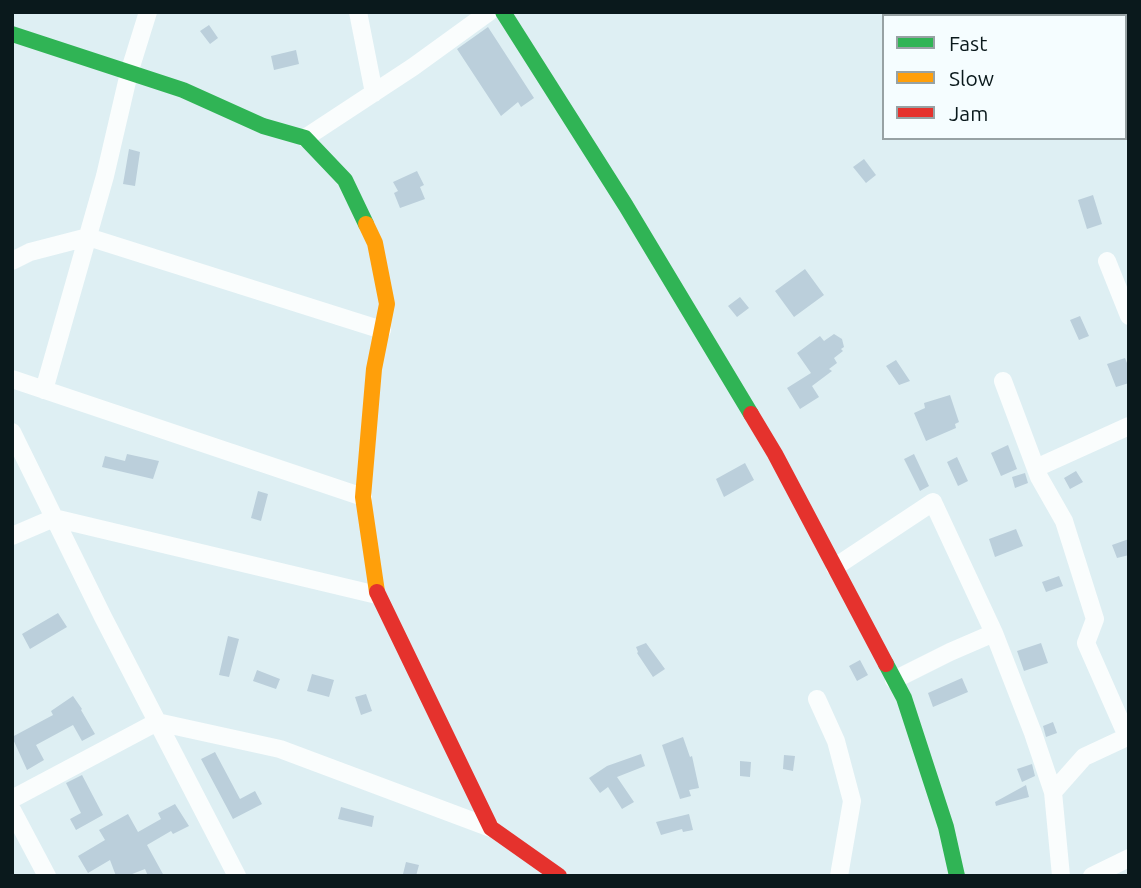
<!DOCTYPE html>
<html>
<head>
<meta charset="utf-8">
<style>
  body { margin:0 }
  #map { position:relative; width:1141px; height:888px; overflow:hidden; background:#deeff3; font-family:Ubuntu,sans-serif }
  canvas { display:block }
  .frame { position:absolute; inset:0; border:14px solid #0a191c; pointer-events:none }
  .legend { position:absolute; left:882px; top:14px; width:245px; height:126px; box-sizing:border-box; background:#f5fdff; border:2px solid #97a2a4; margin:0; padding:9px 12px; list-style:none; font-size:21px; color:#0a191c }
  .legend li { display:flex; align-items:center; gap:14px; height:35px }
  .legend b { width:35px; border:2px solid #97a2a4 }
</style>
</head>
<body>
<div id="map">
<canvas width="1141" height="888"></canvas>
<div class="frame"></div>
<ul class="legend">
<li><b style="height:9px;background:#30b455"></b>Fast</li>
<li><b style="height:9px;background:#ff9f0a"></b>Slow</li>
<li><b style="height:9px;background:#e5322d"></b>Jam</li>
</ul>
</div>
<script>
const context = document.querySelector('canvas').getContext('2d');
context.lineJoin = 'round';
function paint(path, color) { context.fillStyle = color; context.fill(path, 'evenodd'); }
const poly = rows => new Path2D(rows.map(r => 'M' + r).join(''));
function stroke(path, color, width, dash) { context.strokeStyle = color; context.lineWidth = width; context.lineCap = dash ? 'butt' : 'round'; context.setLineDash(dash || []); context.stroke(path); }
paint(poly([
  [209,25,218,38,210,44,200,31],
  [488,27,534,98,521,107,518,102,501,116,457,49],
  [296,50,299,64,274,70,271,56],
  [129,149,140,152,135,186,123,184],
  [864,159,876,175,866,183,853,167],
  [417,171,424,185,420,187,425,199,400,208,394,193,398,191,393,182],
  [1093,195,1102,224,1087,229,1078,200],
  [805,269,824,295,794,317,775,291],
  [740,297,749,308,737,317,728,306],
  [1080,316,1089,336,1079,340,1070,320],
  [834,334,842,339,844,347,841,349,843,351,834,358,837,363,829,369,832,371,812,386,819,397,800,409,787,388,811,373,797,353,820,336,824,341],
  [1125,358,1129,368,1129,383,1116,387,1107,364],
  [896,360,910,381,899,385,886,366],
  [950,395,959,422,955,424,956,428,926,441,914,413,925,408,924,403],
  [1008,445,1017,469,1001,476,991,453],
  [127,454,159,461,153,479,102,467,105,456,125,461],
  [914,454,929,486,920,491,904,459],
  [957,457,968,481,958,486,947,462],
  [745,463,754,480,724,497,716,479],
  [1076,471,1083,482,1070,489,1064,478],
  [1025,473,1028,483,1015,488,1012,477],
  [258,491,268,494,261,521,251,518],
  [1016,529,1023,546,995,557,989,539],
  [1129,539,1129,555,1117,558,1112,545],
  [1059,576,1063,586,1046,592,1042,582],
  [58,613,67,627,30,649,22,634],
  [228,636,239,639,229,677,219,675],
  [646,643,665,669,653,677,637,653,638,652,636,647],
  [1041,643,1048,663,1024,671,1017,651],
  [860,660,868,675,857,681,849,666],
  [257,670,280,679,276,689,253,681],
  [312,674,334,680,329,697,307,691],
  [962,678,968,692,933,707,928,693],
  [366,694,372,711,361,715,355,697],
  [73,696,82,709,81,710,95,734,82,741,73,725,36,745,44,760,27,770,12,737,53,715,51,711],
  [1053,722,1057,733,1046,737,1043,726],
  [683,737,690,757,692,756,699,788,689,790,691,796,680,799,662,745],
  [215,752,240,799,255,791,262,804,233,819,201,759],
  [641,754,645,766,617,777,634,802,622,809,608,787,600,793,589,778,607,766],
  [784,755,795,756,793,771,783,769],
  [740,761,751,762,750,777,740,776],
  [1032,764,1035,776,1022,782,1017,769],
  [82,775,103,815,76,830,70,819,81,813,66,783],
  [1026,785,1029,797,996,806,995,802],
  [175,804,189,826,173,834,171,831,147,845,164,876,148,876,145,869,127,876,116,876,110,860,88,873,78,856,105,840,99,830,128,814,138,832,161,819,158,813],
  [341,807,374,816,372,827,338,819],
  [689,814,693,830,683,832,682,829,661,835,656,822],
  [406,862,419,865,416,876,403,874]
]), '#bbcfdb');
stroke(poly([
  [358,12,374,93],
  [305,138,413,67,489,12],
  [12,261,30,252,88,237,382,330],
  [1107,261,1129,316],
  [12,379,363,497],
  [1003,381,1039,477,1064,521,1095,619,1086,643,1127,736],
  [44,390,105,176,129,73,148,12],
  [12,432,103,617,237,876],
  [1036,468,1129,426],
  [12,536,54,518,377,595],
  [835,567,933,502,994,633,1033,733,1053,792,1061,876],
  [894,680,950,652,994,633],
  [817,699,836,741,852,801,839,876],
  [1053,792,1084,757,1129,736],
  [12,799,157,722,280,749,491,828],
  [12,810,47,876],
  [1092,876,1129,858]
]), '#fafdfd', 18);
stroke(poly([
  [503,12,626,206,751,414],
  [12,34,183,90,263,126,305,138,345,180,366,224],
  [886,664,904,698,946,827,957,876]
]), '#30b455', 16);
stroke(poly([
  [366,224,375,243,387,304,374,369,363,497,377,592]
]), '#ff9f0a', 16);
stroke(poly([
  [751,414,775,454,886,664],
  [377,592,491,828,559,876]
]), '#e5322d', 16);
</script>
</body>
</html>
